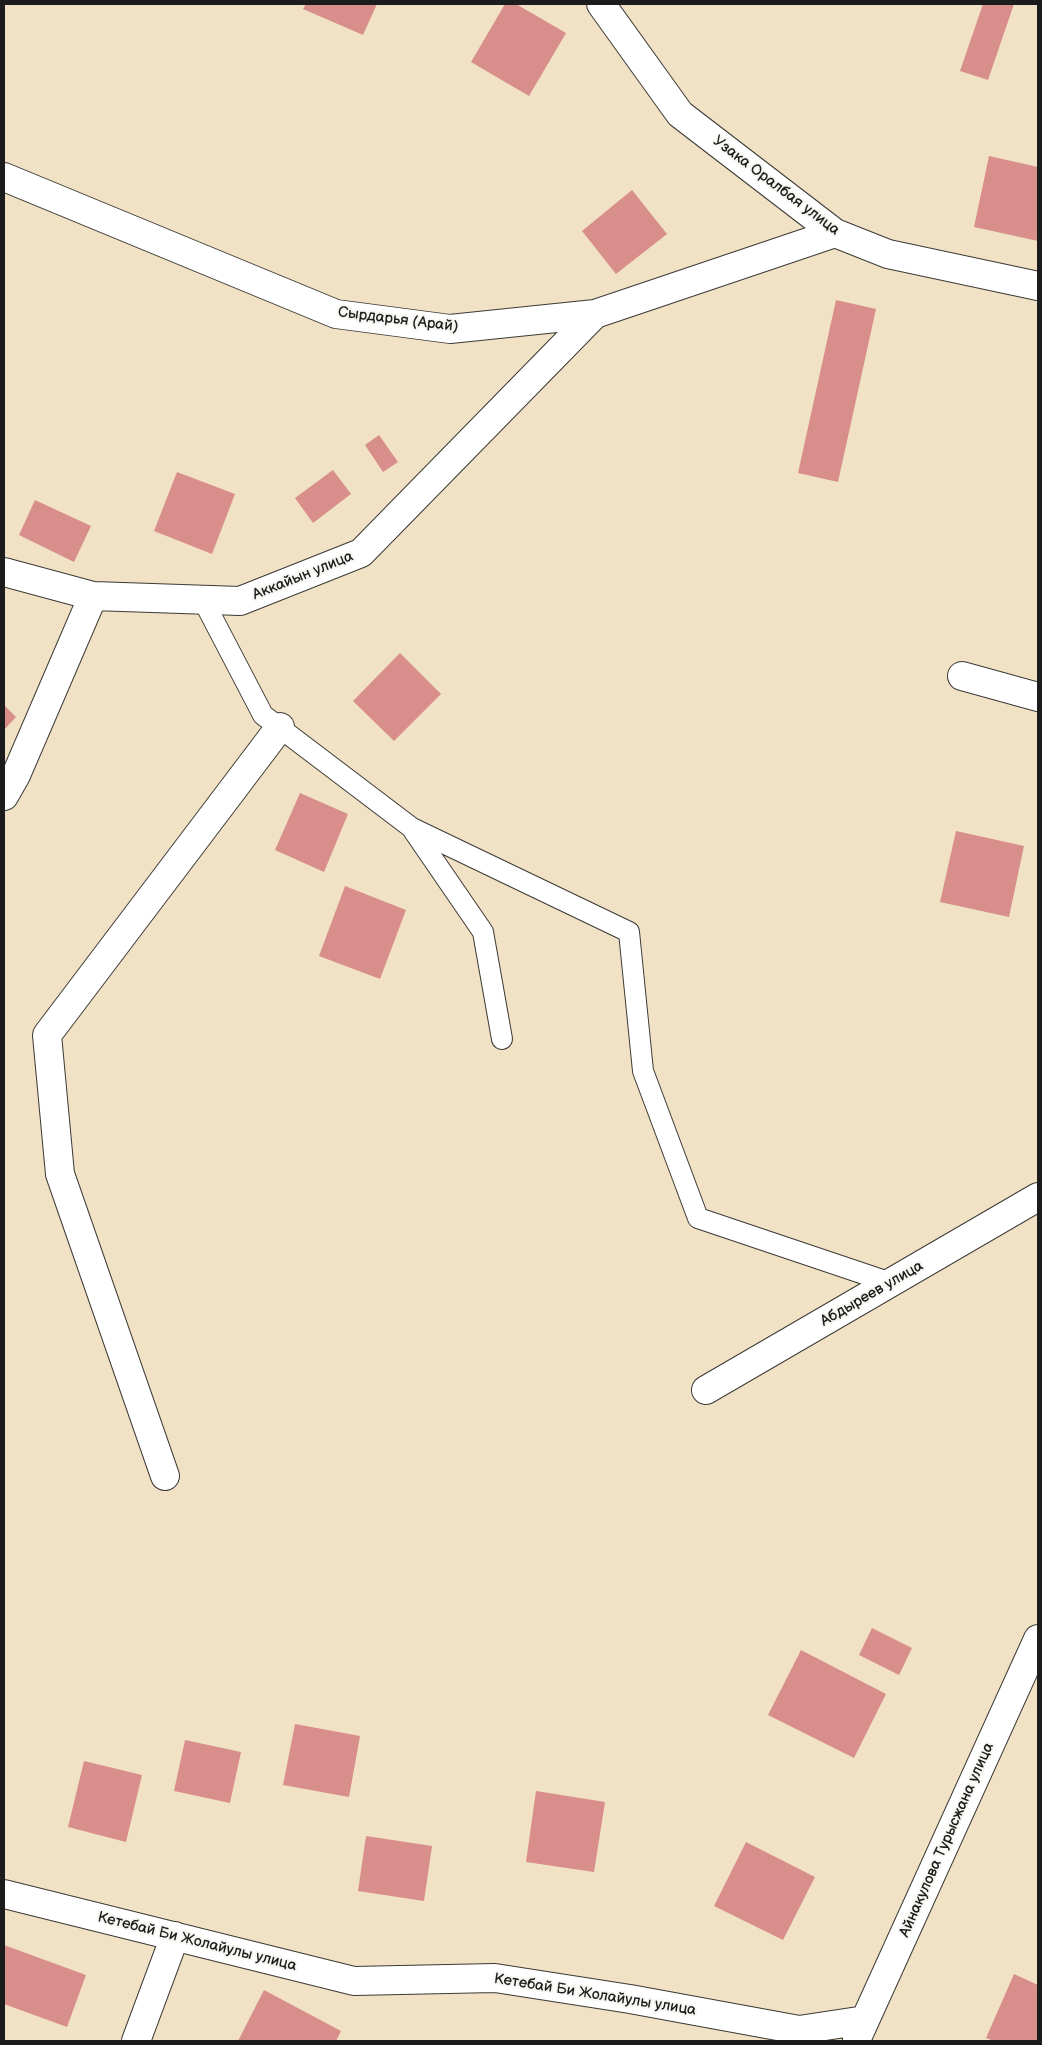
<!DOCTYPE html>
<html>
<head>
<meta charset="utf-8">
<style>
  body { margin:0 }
  #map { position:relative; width:1042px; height:2045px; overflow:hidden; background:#f1e1c5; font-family:"Balsamiq Sans",sans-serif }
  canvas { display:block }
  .frame { position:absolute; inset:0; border:5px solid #1c1c1c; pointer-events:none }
</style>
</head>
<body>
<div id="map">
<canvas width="1042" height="2045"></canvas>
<div class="frame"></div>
</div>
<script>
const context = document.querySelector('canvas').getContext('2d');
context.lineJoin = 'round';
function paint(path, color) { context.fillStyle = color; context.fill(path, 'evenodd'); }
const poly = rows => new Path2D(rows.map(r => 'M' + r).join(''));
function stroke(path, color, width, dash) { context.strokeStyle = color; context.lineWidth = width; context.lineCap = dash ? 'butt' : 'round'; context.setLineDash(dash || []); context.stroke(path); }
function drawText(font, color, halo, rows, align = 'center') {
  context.font = font + ' "Balsamiq Sans",sans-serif'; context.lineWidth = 4; context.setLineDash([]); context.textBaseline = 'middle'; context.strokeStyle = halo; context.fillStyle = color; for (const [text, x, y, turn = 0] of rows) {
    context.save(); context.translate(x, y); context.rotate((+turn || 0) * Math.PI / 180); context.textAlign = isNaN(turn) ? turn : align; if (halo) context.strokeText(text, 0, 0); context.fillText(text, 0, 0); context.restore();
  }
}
paint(poly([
  [306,4,377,4,363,35,303,9],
  [505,4,516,4,566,33,529,96,471,62],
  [983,4,1014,4,988,80,960,71],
  [989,156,1038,167,1038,241,974,227],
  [632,190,667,234,616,274,582,231],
  [836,300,876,309,838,482,798,473],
  [379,435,398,462,383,472,365,445],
  [333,470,351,494,313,523,295,498],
  [177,472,235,494,212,554,154,531],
  [35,500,91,526,74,562,19,535],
  [400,653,441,694,394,741,353,701],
  [4,705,16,717,4,730],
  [300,793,348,814,324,872,275,850],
  [956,831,1024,846,1009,917,940,902],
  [345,886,406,910,380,979,319,956],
  [872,1628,912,1648,899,1675,859,1655],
  [801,1650,886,1694,854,1758,768,1715],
  [295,1724,360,1736,349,1797,283,1785],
  [185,1740,241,1752,230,1803,174,1791],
  [84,1761,142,1775,126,1842,68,1827],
  [536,1791,605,1802,594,1872,526,1862],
  [366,1836,432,1846,424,1901,358,1891],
  [746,1842,815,1877,783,1940,714,1906],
  [4,1945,86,1975,67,2027,4,2004],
  [1014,1974,1038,1985,1038,2041,994,2041,986,2038],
  [264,1990,341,2031,336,2041,238,2041]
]), '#d88f8b');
const lane = poly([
  [203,600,263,715,412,828,629,932,643,1071,698,1218,891,1283],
  [413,830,483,932,502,1039]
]);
const street = poly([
  [601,4,680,114,835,233,888,254,1038,286],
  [4,177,336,314,450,329,595,314,835,233],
  [4,572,93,596,240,601,361,553,595,314],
  [962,676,1038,697],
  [4,796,16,775,93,596],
  [706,1390,1038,1197],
  [165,1476,60,1174,47,1035,280,727],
  [4,1894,354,1981,495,1978,630,1999,799,2030,865,2020],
  [857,2038,1038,1639],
  [136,2041,175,1936]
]);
stroke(lane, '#3c3a35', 22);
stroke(street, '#3c3a35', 30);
stroke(lane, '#fff', 20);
stroke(street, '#fff', 28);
drawText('15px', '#1c1c1c', '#f6f6f2', [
  ["Узака Оралбая улица",776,186,37],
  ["Сырдарья (Арай)",398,320,7],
  ["Аккайын улица",303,576,-22],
  ["Абдыреев улица",872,1294,-30],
  ["Айнакулова Турысжана улица",947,1840,-66],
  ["Кетебай Би Жолайулы улица",197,1942,14],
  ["Кетебай Би Жолайулы улица",595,1995,9]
]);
</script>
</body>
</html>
